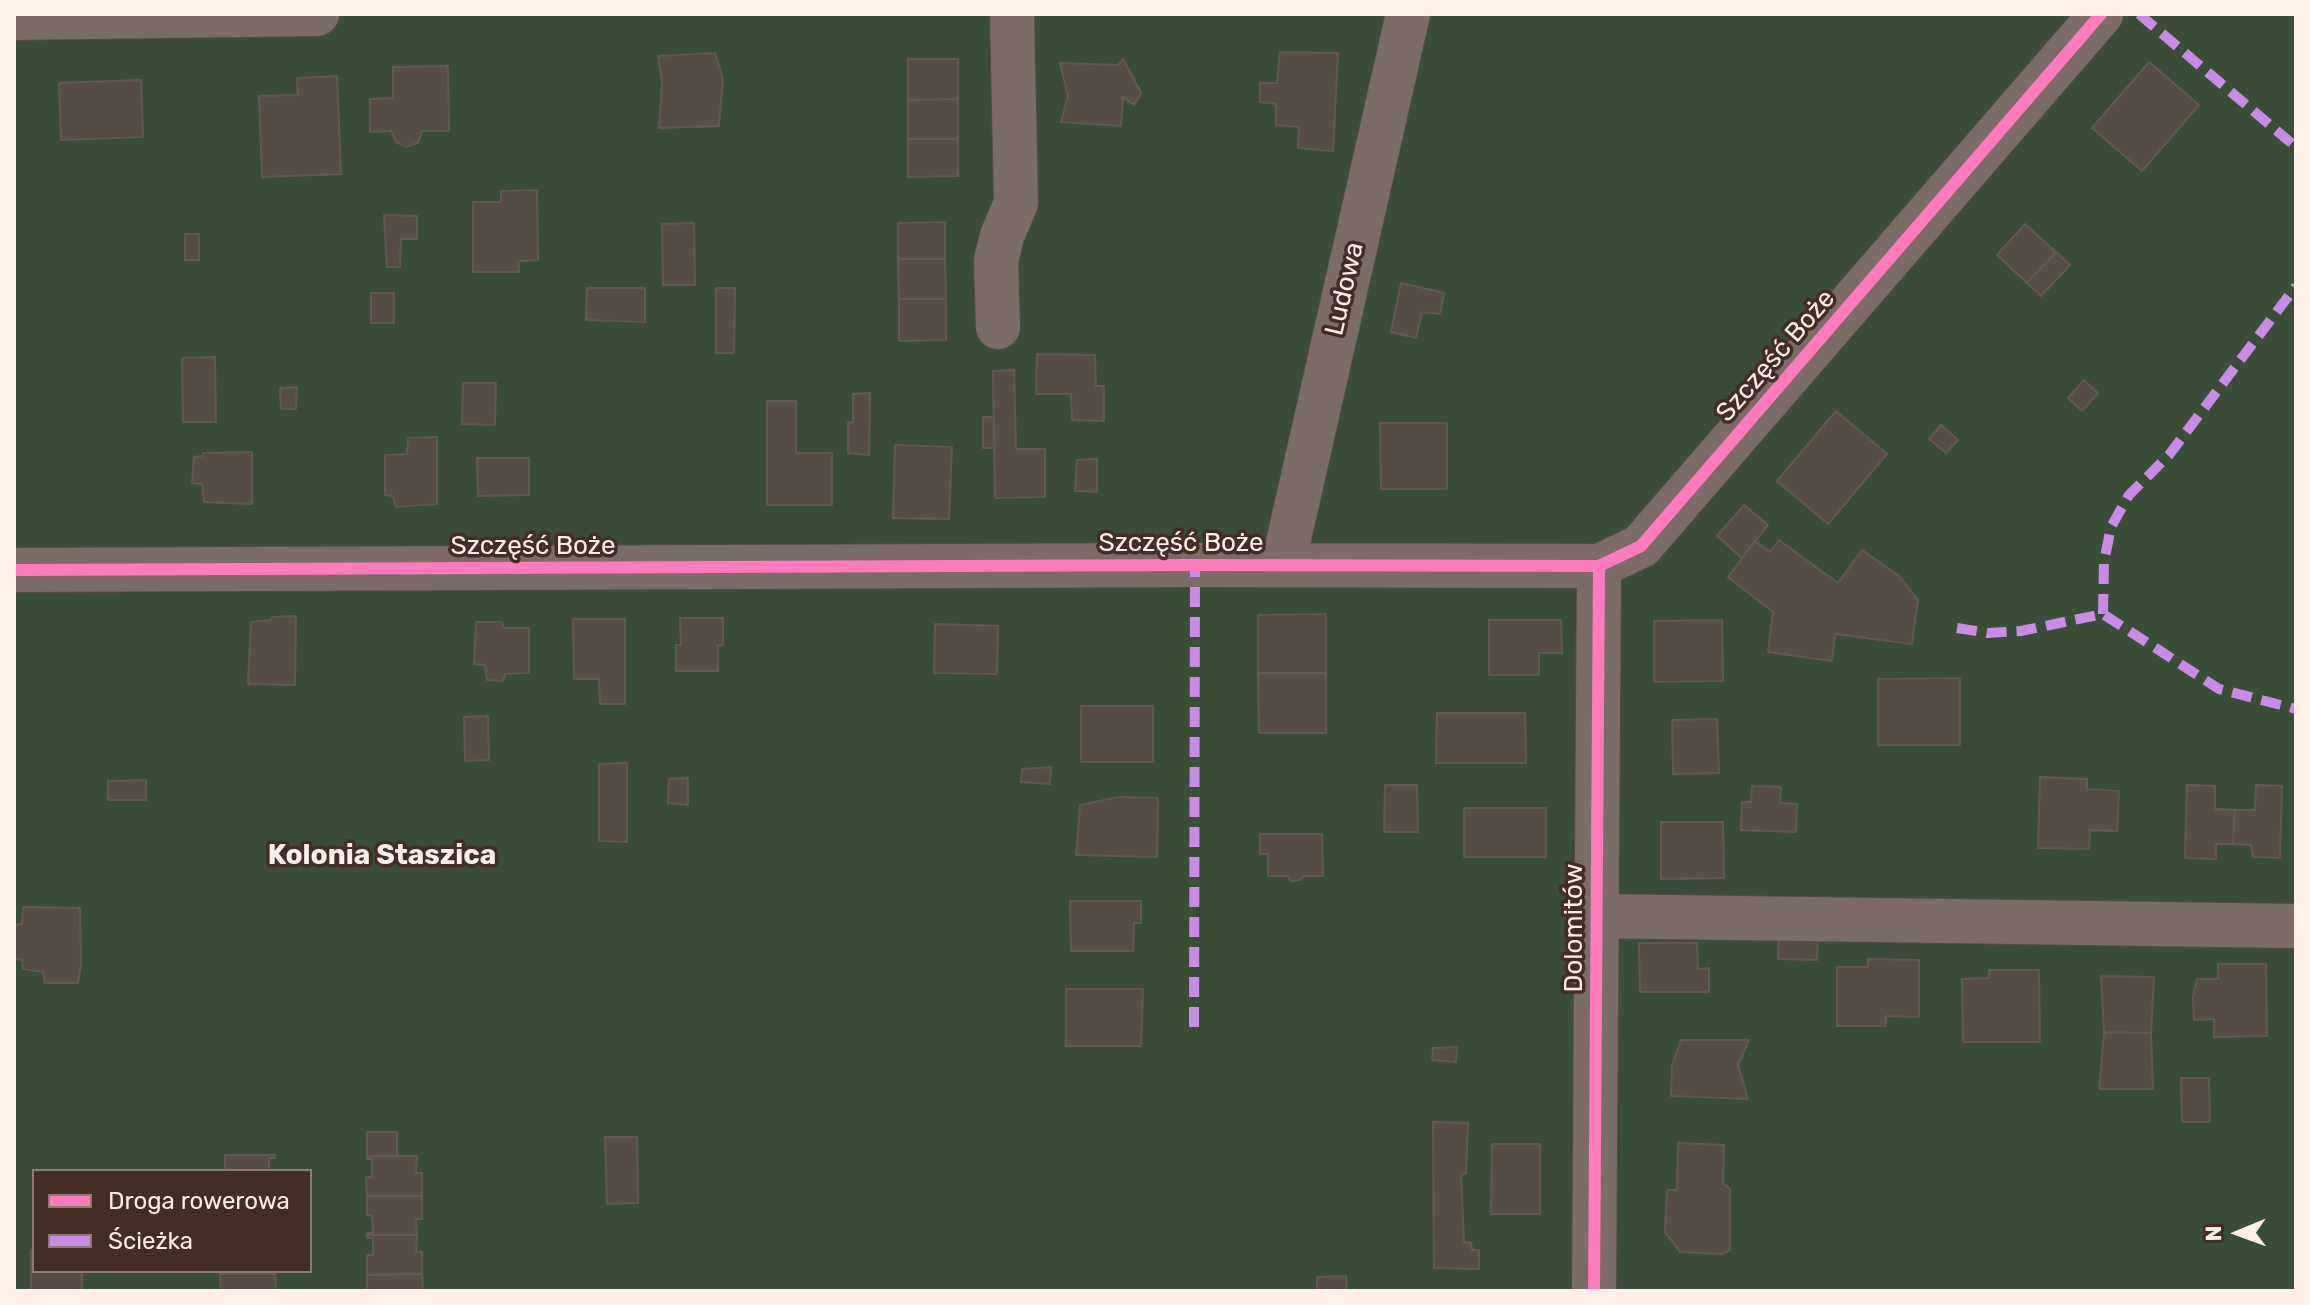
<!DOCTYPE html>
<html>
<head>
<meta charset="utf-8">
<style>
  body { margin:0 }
  #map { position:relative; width:2310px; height:1305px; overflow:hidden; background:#3c302b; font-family:Rubik,sans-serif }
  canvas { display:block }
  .frame { position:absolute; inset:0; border:16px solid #feefe8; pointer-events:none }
  .legend { position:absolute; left:32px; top:1169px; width:280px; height:104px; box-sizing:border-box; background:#442d23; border:2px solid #8e7b72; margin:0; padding:10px 14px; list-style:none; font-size:24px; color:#feefe8 }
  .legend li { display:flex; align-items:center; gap:16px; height:40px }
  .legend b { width:40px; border:2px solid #8e7b72 }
  .north { position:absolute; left:2198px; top:1193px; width:80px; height:80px; -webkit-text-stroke:6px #442d23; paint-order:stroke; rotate:269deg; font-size:22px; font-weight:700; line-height:32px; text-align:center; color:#feefe8 }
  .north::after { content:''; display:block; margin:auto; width:28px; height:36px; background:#feefe8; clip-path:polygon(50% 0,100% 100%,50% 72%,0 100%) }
</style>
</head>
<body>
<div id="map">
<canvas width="2310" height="1305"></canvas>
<div class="frame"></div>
<ul class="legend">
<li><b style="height:10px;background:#fd7abc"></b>Droga rowerowa</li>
<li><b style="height:10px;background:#ca8be6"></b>Ścieżka</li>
</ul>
<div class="north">N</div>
</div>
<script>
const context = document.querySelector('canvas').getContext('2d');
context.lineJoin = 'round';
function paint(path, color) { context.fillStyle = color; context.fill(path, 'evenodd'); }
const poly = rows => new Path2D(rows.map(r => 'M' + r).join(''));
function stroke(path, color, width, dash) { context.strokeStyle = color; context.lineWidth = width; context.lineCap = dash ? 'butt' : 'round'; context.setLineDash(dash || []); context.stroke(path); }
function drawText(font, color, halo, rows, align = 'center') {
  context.font = font + ' Rubik,sans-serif'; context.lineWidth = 7; context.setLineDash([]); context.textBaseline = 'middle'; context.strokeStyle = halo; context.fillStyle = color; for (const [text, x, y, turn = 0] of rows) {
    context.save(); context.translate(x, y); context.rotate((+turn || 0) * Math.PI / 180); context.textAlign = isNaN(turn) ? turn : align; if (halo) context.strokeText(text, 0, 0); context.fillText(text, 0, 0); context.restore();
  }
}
paint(poly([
  [14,14,2296,14,2296,1291,14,1291],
  [34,1171,310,1171,310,1271,34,1271]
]), '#3a4e37');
const building = poly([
  [1280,52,1338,53,1333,151,1298,148,1299,127,1276,125,1276,104,1260,102,1260,83,1277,83,1280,52],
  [715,53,723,79,719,126,659,128,662,82,658,56,715,53],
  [908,59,958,59,958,99,908,100,908,59],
  [1123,59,1141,93,1134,105,1123,97,1121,126,1061,122,1068,96,1060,63,1118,65,1123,59],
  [2149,62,2199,105,2142,171,2092,128,2149,62],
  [448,66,449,131,422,131,418,143,406,147,396,142,391,131,370,132,370,99,393,98,393,67,448,66],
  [337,76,341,174,262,177,259,96,298,95,297,78,337,76],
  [141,80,143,137,61,140,59,83,141,80],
  [958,99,958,139,908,139,908,100,958,99],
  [908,139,958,139,958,176,908,177,908,139],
  [537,190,538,260,518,261,519,272,473,272,473,202,501,202,501,191,537,190],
  [384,215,417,216,417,239,401,239,400,267,387,267,384,215],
  [945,222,945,259,898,259,898,223,945,222],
  [694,223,695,285,663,285,662,224,694,223],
  [2025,224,2056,252,2027,283,1997,255,2025,224],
  [185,234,199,234,199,260,185,260,185,234],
  [2056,252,2070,265,2041,296,2027,283,2056,252],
  [898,259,945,259,946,299,899,299,898,259],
  [1401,283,1444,293,1440,314,1422,312,1416,338,1391,332,1401,283],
  [587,288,645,288,645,322,586,320,587,288],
  [716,288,735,288,734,353,716,353,716,288],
  [371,293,394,293,394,323,371,323,371,293],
  [899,299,946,299,946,340,899,341,899,299],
  [1037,354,1095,355,1096,386,1104,386,1104,421,1072,420,1071,394,1036,394,1037,354],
  [215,357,216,422,183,422,182,358,215,357],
  [1014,370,1016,449,1045,449,1045,497,995,498,993,371,1014,370],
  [2084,380,2098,393,2082,411,2068,398,2084,380],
  [463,383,496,383,495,425,462,424,463,383],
  [297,387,296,409,281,409,280,388,297,387],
  [870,393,869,455,848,453,848,423,853,422,853,394,870,393],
  [767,401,796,401,796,453,832,453,832,505,767,505,767,401],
  [1836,411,1887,454,1828,524,1777,481,1836,411],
  [983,417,994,417,995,448,983,448,983,417],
  [1380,423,1447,423,1447,489,1381,489,1380,423],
  [1941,425,1958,440,1946,453,1929,439,1941,425],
  [437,437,437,504,396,507,393,496,385,495,385,455,407,454,408,438,437,437],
  [895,445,952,447,949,519,893,518,895,445],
  [252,452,252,504,204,502,202,484,192,483,194,457,202,456,203,453,252,452],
  [477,458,529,458,529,495,478,496,477,458],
  [1097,459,1097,492,1075,491,1077,460,1097,459],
  [1744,505,1768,525,1742,558,1717,536,1744,505],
  [1779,540,1838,583,1862,550,1899,576,1918,600,1912,644,1835,634,1832,661,1768,652,1773,612,1728,577,1755,541,1770,552,1779,540],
  [1326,614,1326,673,1258,673,1258,615,1326,614],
  [296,616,295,685,248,684,251,622,271,620,272,617,296,616],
  [680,618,723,618,723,645,718,645,718,671,676,671,676,645,681,645,680,618],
  [573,619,625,619,625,704,600,704,599,679,574,679,573,619],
  [1489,620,1561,620,1562,653,1539,653,1539,675,1489,675,1489,620],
  [1722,620,1723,681,1654,682,1654,621,1722,620],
  [476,622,502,622,504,628,529,628,529,673,505,674,503,681,487,680,485,665,474,664,476,622],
  [935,624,998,626,997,674,934,673,935,624],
  [1258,673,1326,673,1326,733,1259,733,1258,673],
  [1960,678,1960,745,1878,745,1878,679,1960,678],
  [1081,706,1153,706,1153,762,1081,762,1081,706],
  [1437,713,1525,713,1526,763,1436,763,1437,713],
  [488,716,489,760,465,761,464,717,488,716],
  [1717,719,1719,773,1673,774,1672,720,1717,719],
  [627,763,627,842,599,841,599,764,627,763],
  [1051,767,1050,784,1021,782,1022,769,1051,767],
  [2040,777,2087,779,2087,789,2119,791,2117,831,2090,830,2089,849,2038,848,2040,777],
  [688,778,688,805,668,803,669,779,688,778],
  [146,780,146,800,108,800,108,781,146,780],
  [1385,785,1417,785,1418,832,1384,832,1385,785],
  [2187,785,2215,786,2215,809,2235,810,2233,844,2216,844,2216,859,2185,858,2187,785],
  [2256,785,2282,786,2280,858,2253,857,2251,845,2233,844,2235,810,2255,810,2256,785],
  [1752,786,1781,787,1780,803,1797,804,1796,832,1741,830,1742,802,1751,802,1752,786],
  [1119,797,1158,798,1157,857,1076,855,1080,805,1119,797],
  [1464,808,1546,808,1546,857,1464,857,1464,808],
  [1661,822,1723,822,1724,878,1661,879,1661,822],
  [1260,834,1322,834,1323,876,1304,876,1300,880,1291,881,1287,876,1268,876,1268,854,1260,854,1260,834],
  [1070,901,1141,901,1141,923,1134,923,1133,951,1071,951,1070,901],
  [23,907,80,908,81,964,78,983,45,983,43,972,23,969,22,960,14,959,14,925,22,924,23,907],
  [1779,935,1818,936,1817,960,1778,959,1779,935],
  [1639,943,1697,943,1698,969,1709,968,1709,992,1640,992,1639,943],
  [1868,959,1919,960,1919,1017,1886,1016,1886,1026,1837,1026,1837,967,1868,967,1868,959],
  [2218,964,2266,964,2267,1036,2214,1037,2214,1019,2194,1020,2193,997,2197,979,2218,979,2218,964],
  [1989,970,2039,970,2040,1042,1963,1042,1962,979,1989,978,1989,970],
  [2101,976,2154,977,2151,1033,2104,1032,2101,976],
  [1066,989,1143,989,1141,1046,1066,1046,1066,989],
  [2104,1032,2151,1033,2153,1089,2099,1089,2104,1032],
  [1681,1040,1749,1040,1738,1065,1748,1099,1671,1096,1672,1065,1681,1040],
  [1457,1047,1456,1062,1432,1060,1433,1048,1457,1047],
  [2181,1078,2209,1078,2210,1122,2182,1122,2181,1078],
  [1433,1122,1468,1123,1466,1173,1461,1175,1464,1242,1471,1243,1472,1250,1479,1250,1479,1269,1434,1268,1433,1122],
  [367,1132,397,1132,397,1156,367,1156,367,1132],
  [605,1137,637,1137,638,1203,607,1204,605,1137],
  [1678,1143,1724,1145,1723,1183,1730,1189,1730,1250,1721,1254,1680,1252,1665,1232,1667,1190,1677,1190,1678,1143],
  [1492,1144,1540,1144,1540,1214,1491,1214,1492,1144],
  [225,1155,275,1155,275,1158,269,1158,269,1171,225,1171,225,1155],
  [367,1156,417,1156,416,1173,422,1173,422,1196,367,1196,366,1177,372,1177,372,1159,367,1159,367,1156],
  [367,1196,422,1196,422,1219,416,1219,417,1235,367,1235,367,1233,373,1233,372,1216,367,1215,367,1196],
  [367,1235,417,1235,416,1252,422,1252,422,1274,367,1275,367,1255,373,1255,373,1238,367,1238,367,1235],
  [31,1250,34,1250,34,1271,82,1271,82,1291,31,1291,31,1250],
  [220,1271,275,1271,275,1274,220,1274,220,1271],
  [220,1274,275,1274,276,1291,221,1291,220,1274],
  [422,1274,423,1291,367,1291,367,1275,422,1274],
  [1346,1276,1347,1291,1317,1291,1317,1277,1346,1276]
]);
paint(building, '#554c46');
stroke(building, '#625852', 2);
const minor = poly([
  [14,18,317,14],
  [998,327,996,261,1002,236,1016,203,1012,14],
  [1283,565,1408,14],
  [14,570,1195,565,1599,566,1641,546,2101,14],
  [1596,916,2296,926],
  [1594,1291,1599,566]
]);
stroke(minor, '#554c47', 46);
stroke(minor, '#7b6c67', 44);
stroke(poly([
  [2139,14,2296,147],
  [2103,614,2104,562,2111,527,2129,495,2169,455,2296,286],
  [1957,628,1988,633,2021,631,2103,614,2219,689,2296,709],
  [1194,1027,1195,565]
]), '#ca8be6', 10, [20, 10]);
stroke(poly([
  [14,570,1195,565,1599,566,1641,546,2101,14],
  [1594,1291,1599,566]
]), '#fd7abc', 12);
drawText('26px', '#feefe8', '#442d23', [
  ["Ludowa",1345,289,-77],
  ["Szczęść Boże",1776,356,-49],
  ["Szczęść Boże",1181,543],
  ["Szczęść Boże",533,546],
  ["Dolomitów",1574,928,-90]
]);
drawText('bold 28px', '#feefe8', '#442d23', [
  ["Kolonia Staszica",382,856]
]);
</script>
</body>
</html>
